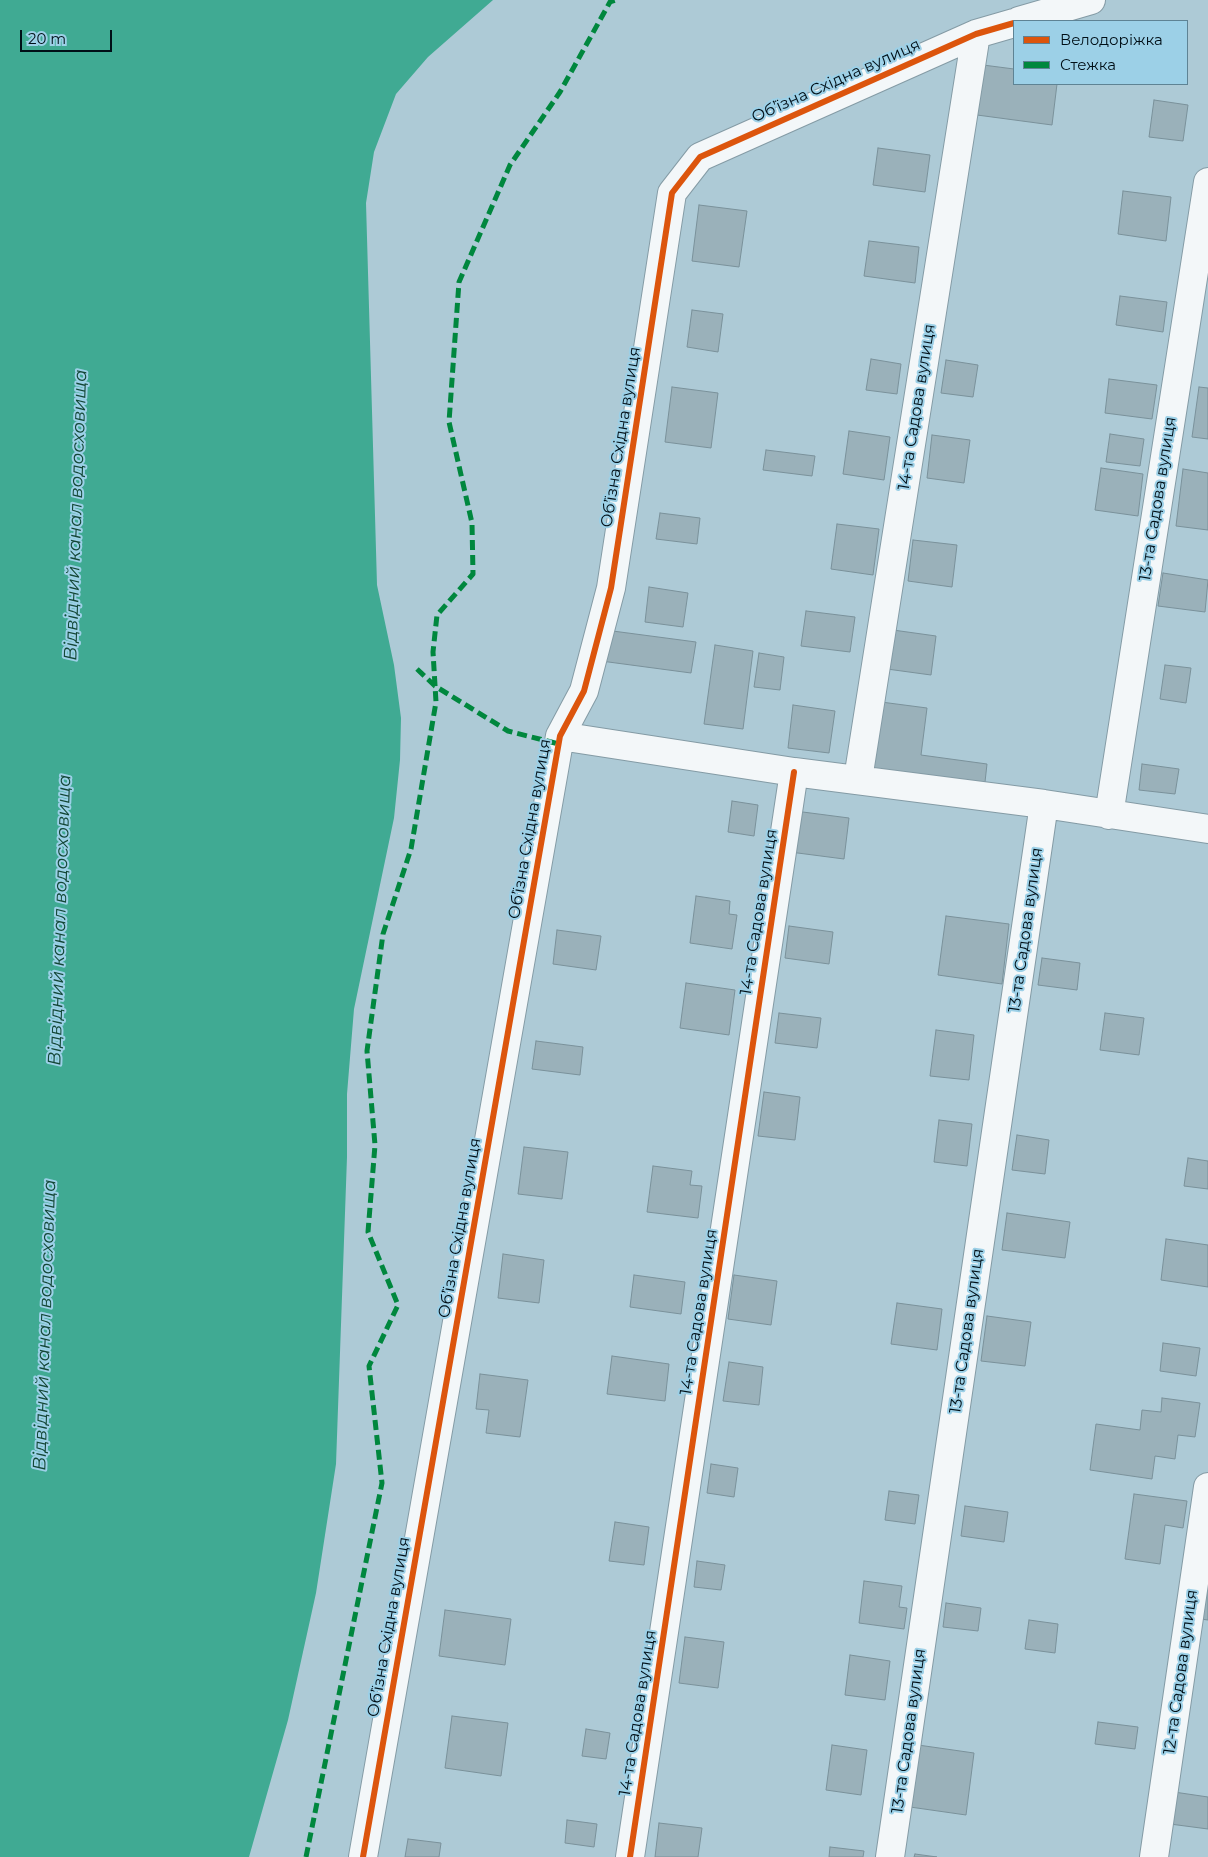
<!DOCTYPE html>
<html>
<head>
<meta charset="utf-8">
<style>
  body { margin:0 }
  #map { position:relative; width:1208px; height:1857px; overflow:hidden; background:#adcad6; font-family:Montserrat,sans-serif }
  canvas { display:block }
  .legend { position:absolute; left:1013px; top:20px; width:175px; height:65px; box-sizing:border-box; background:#9cd0e7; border:1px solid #5e8394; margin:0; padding:6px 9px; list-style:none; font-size:15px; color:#000f17 }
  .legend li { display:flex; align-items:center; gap:10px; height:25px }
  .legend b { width:25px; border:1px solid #5e8394 }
  .scale { position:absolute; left:20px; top:30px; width:92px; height:22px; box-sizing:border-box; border:2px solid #000f17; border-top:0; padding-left:6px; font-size:15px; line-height:18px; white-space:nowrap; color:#000f17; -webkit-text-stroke:4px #9cd0e7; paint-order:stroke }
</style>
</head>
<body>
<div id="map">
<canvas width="1208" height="1857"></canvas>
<ul class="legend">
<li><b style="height:6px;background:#dc550d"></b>Велодоріжка</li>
<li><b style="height:6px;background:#00873e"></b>Стежка</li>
</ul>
<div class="scale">20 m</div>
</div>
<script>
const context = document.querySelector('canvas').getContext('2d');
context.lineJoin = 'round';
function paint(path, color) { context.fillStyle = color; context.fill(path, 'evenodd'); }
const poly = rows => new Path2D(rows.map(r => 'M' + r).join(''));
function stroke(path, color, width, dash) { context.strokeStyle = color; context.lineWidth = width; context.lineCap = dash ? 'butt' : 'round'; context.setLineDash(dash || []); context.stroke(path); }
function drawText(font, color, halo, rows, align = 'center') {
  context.font = font + ' Montserrat,sans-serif'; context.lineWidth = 4; context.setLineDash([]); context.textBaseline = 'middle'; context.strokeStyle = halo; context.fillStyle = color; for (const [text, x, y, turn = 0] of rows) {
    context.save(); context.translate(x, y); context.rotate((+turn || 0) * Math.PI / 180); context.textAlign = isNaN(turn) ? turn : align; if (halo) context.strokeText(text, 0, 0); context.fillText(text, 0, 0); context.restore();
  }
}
paint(poly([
  [0,0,493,0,428,57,396,94,374,152,366,203,377,585,394,665,401,718,400,760,394,818,354,1009,347,1094,347,1157,336,1464,316,1593,288,1720,249,1857,0,1857]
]), '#40aa93');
const building = poly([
  [983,65,1014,69,1014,84,1057,84,1052,125,977,115,983,65],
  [1154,100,1188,105,1183,141,1149,137,1154,100],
  [878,148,930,155,925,192,873,185,878,148],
  [1123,191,1171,197,1166,241,1118,234,1123,191],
  [699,205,747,211,739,267,692,261,699,205],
  [869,241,919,247,915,283,864,276,869,241],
  [1120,296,1167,302,1163,332,1116,325,1120,296],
  [692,310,723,314,718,352,687,347,692,310],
  [871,359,901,364,897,394,866,390,871,359],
  [946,360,978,365,973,397,941,393,946,360],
  [1109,379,1157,385,1152,419,1105,413,1109,379],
  [672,387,718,393,711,448,665,442,672,387],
  [1199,387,1208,388,1208,439,1192,437,1199,387],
  [849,431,890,437,884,480,843,474,849,431],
  [1110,434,1144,439,1140,466,1106,462,1110,434],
  [932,435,970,440,964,483,927,478,932,435],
  [766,450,815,456,812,476,763,470,766,450],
  [1101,468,1143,474,1138,516,1095,510,1101,468],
  [1183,469,1208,473,1208,530,1176,526,1183,469],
  [660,513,700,518,697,544,656,539,660,513],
  [837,524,879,529,873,575,831,569,837,524],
  [913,540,957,545,952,587,908,581,913,540],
  [1163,573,1208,580,1205,612,1158,606,1163,573],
  [649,587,688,593,683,627,645,622,649,587],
  [806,611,855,617,850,652,801,646,806,611],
  [605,630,696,642,691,673,601,661,605,630],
  [893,630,936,636,931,675,887,669,893,630],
  [715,645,753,651,743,729,704,724,715,645],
  [759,653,784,657,780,690,754,687,759,653],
  [1165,665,1191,668,1186,703,1160,699,1165,665],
  [881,702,927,708,921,755,987,764,984,791,871,775,881,702],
  [793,705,835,711,829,753,788,748,793,705],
  [1142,764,1179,769,1175,794,1139,790,1142,764],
  [732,801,758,805,754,836,728,832,732,801],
  [795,811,849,818,844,859,790,852,795,811],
  [696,896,730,901,729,914,737,915,732,949,690,943,696,896],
  [946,916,1009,924,1002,984,938,975,946,916],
  [789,926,833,932,829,964,785,958,789,926],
  [557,930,601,936,596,970,553,964,557,930],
  [1042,958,1080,963,1077,990,1038,985,1042,958],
  [686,983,735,990,729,1035,680,1028,686,983],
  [779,1013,821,1018,817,1048,775,1043,779,1013],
  [1105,1013,1144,1018,1139,1055,1100,1050,1105,1013],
  [936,1030,974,1035,969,1080,930,1076,936,1030],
  [536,1041,583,1047,580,1075,532,1069,536,1041],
  [764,1092,800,1097,795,1140,758,1136,764,1092],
  [939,1120,972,1124,967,1166,934,1162,939,1120],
  [1017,1135,1049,1140,1045,1174,1012,1170,1017,1135],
  [524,1147,568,1152,562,1199,518,1194,524,1147],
  [1188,1158,1208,1161,1208,1189,1184,1186,1188,1158],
  [653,1166,692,1171,690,1185,702,1186,698,1218,647,1212,653,1166],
  [1007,1213,1070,1222,1065,1258,1002,1250,1007,1213],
  [1166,1239,1208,1245,1208,1287,1161,1280,1166,1239],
  [503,1254,544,1260,539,1303,498,1298,503,1254],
  [634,1275,685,1282,681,1314,630,1307,634,1275],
  [734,1275,777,1281,771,1325,728,1319,734,1275],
  [897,1303,942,1309,937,1350,891,1344,897,1303],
  [987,1316,1031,1322,1025,1366,981,1361,987,1316],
  [1163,1343,1200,1348,1196,1376,1160,1371,1163,1343],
  [612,1356,669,1364,665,1401,607,1394,612,1356],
  [729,1362,763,1367,759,1405,723,1401,729,1362],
  [480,1374,528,1380,520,1437,486,1433,489,1410,476,1409,480,1374],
  [1162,1398,1200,1403,1195,1437,1178,1435,1175,1459,1155,1456,1152,1479,1090,1470,1096,1424,1140,1430,1142,1410,1161,1412,1162,1398],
  [711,1464,738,1468,734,1497,707,1493,711,1464],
  [889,1491,919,1495,915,1524,885,1520,889,1491],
  [1134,1494,1187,1501,1183,1528,1165,1525,1160,1564,1125,1559,1134,1494],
  [965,1506,1008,1512,1004,1542,961,1536,965,1506],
  [615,1522,649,1527,644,1565,609,1561,615,1522],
  [697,1561,725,1565,721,1590,694,1587,697,1561],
  [864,1581,902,1586,899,1607,907,1608,904,1629,859,1623,864,1581],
  [1198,1581,1208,1582,1208,1620,1193,1618,1198,1581],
  [946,1603,981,1608,978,1631,943,1627,946,1603],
  [445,1610,511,1619,505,1665,439,1656,445,1610],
  [1029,1620,1058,1624,1055,1653,1025,1649,1029,1620],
  [685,1637,724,1642,718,1688,679,1683,685,1637],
  [850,1655,890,1661,885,1700,845,1695,850,1655],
  [452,1716,508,1723,501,1776,445,1768,452,1716],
  [1098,1722,1138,1727,1135,1749,1095,1744,1098,1722],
  [586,1729,610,1733,606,1759,582,1756,586,1729],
  [832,1745,867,1750,861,1795,826,1790,832,1745],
  [918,1745,974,1753,966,1815,910,1807,918,1745],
  [1174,1792,1208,1797,1208,1829,1170,1824,1174,1792],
  [567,1820,597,1824,594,1847,565,1843,567,1820],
  [659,1823,702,1828,698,1857,655,1857,659,1823],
  [408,1839,441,1843,439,1857,405,1857,408,1839],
  [830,1847,864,1851,863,1857,829,1857,830,1847],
  [915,1854,937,1857,914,1857,915,1854]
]);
paint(building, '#9ab1ba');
stroke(building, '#7a919a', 1);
const minor = poly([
  [1019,21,1091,0],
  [560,736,794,772,1044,804,1208,829],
  [858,779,976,34],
  [1109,815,1208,182],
  [363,1857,560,736,584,691,611,588,672,193,700,157,976,34,1014,23],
  [630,1857,794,772],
  [890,1857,1044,804],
  [1154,1857,1208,1487]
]);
stroke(minor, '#849ba5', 30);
stroke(minor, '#f3f7f9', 28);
stroke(poly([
  [417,669,435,686,508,731,559,744],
  [306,1857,382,1483,369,1366,398,1305,368,1232,375,1145,367,1051,383,934,411,849,436,702,433,652,437,615,473,574,472,523,449,422,459,282,510,165,560,92,610,2,616,0]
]), '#00873e', 5, [10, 5]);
stroke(poly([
  [363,1857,560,736,584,691,611,588,672,193,700,157,976,34,1014,23],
  [630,1857,794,772]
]), '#dc550d', 6);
drawText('16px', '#000f17', '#9cd0e7', [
  ["Обʼїзна Східна вулиця",836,81,-24],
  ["14-та Садова вулиця",917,407,-81],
  ["Обʼїзна Східна вулиця",621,437,-81],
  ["13-та Садова вулиця",1158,499,-81],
  ["Обʼїзна Східна вулиця",530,829,-80],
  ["14-та Садова вулиця",759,912,-81],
  ["13-та Садова вулиця",1026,930,-82],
  ["Обʼїзна Східна вулиця",460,1228,-80],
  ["14-та Садова вулиця",699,1312,-81],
  ["13-та Садова вулиця",967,1331,-82],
  ["Обʼїзна Східна вулиця",389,1627,-80],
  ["12-та Садова вулиця",1181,1672,-82],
  ["14-та Садова вулиця",638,1713,-81],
  ["13-та Садова вулиця",909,1731,-82]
]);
drawText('italic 18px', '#134635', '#9cd0e7', [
  ["Відвідний канал водосховища",76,515,-88],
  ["Відвідний канал водосховища",60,920,-88],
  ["Відвідний канал водосховища",45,1325,-88]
]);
</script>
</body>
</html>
